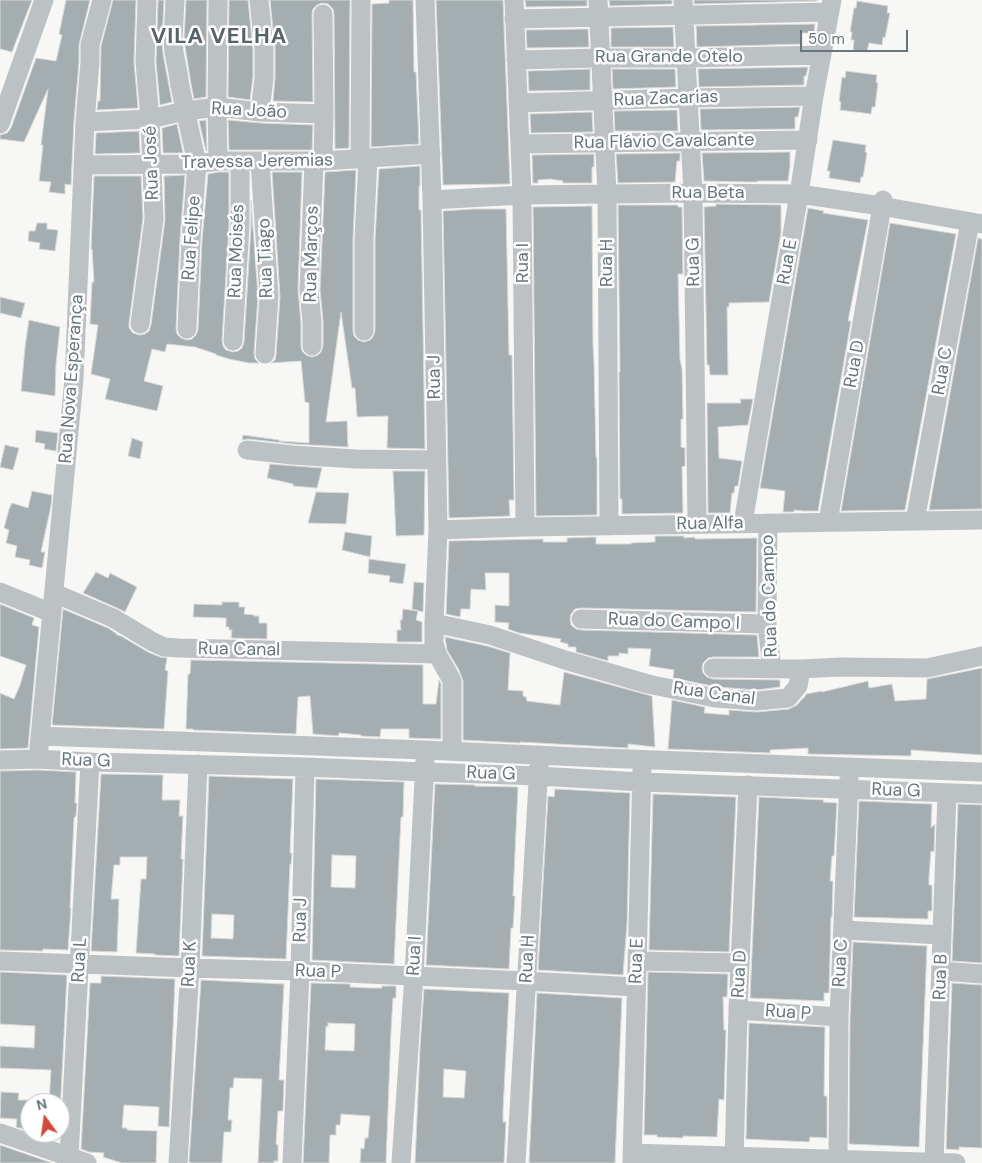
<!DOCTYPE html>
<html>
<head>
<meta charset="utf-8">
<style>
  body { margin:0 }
  #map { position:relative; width:982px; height:1163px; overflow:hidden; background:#f7f7f5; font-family:"DM Sans",sans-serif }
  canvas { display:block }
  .north { position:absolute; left:20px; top:1093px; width:50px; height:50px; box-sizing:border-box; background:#fff; border:1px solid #c1c8cb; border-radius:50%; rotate:346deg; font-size:14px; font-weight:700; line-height:20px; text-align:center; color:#65767d }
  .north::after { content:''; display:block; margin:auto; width:18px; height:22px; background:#d34939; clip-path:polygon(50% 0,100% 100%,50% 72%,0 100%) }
  .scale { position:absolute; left:800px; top:30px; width:108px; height:22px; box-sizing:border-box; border:2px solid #65767d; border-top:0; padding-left:6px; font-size:15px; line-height:18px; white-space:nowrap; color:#65767d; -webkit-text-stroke:4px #fff; paint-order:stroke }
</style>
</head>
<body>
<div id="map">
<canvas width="982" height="1163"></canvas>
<div class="north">N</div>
<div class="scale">50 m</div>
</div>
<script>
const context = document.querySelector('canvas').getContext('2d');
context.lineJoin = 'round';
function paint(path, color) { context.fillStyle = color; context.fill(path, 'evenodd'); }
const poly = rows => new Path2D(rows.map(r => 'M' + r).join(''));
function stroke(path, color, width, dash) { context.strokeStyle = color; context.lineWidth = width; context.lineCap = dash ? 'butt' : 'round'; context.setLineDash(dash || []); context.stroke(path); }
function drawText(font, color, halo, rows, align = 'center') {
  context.font = font + ' "DM Sans",sans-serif'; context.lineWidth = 5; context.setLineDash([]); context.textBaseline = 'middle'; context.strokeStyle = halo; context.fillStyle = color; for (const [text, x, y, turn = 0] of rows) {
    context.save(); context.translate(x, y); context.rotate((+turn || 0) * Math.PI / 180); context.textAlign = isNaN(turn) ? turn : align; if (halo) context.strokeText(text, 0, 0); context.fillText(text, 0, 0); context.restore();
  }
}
const building = poly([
  [0,0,32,0,12,52,0,49,0,0],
  [66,0,90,0,79,45,79,62,74,121,71,185,65,184,65,194,49,192,51,182,39,181,43,145,41,145,48,89,24,142,0,139,0,135,7,133,11,128,36,58,56,61,62,35,59,34,66,0],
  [113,0,136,0,134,62,138,108,97,110,98,101,100,101,101,46,113,0],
  [158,0,164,0,162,41,163,54,172,102,160,105,156,62,158,0],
  [186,0,207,0,206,97,194,99,191,84,184,40,186,0],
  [229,0,248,0,253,50,253,77,250,100,228,97,229,0],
  [270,0,350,0,349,148,335,149,334,14,333,9,328,4,322,3,317,5,313,9,312,14,313,102,273,101,275,78,275,49,270,0],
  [389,0,413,0,414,72,416,72,419,144,371,147,372,4,389,3,389,0],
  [436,0,503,0,510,184,443,185,436,0],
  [525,0,587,0,587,6,526,7,525,0],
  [609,0,672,0,672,4,610,6,609,0],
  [694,0,817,0,817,1,694,4,694,0],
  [857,1,888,6,887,13,890,13,885,38,883,37,882,45,869,43,867,52,853,50,854,40,851,40,852,32,850,32,854,8,856,8,857,1],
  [815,24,814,33,802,33,802,44,697,47,696,26,815,24],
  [673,27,674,47,611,47,611,28,673,27],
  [588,29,589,47,527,48,526,30,588,29],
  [808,67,806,76,804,76,804,85,699,87,698,69,808,67],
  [590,69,590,90,529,91,528,71,590,69],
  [612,69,675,69,676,87,613,89,612,69],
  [846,71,877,75,876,82,878,83,875,107,872,107,871,114,840,110,841,102,839,101,842,77,845,78,846,71],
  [800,107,798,117,795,117,795,129,701,130,700,109,800,107],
  [677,110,678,131,615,131,614,111,677,110],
  [592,112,593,132,531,133,530,114,592,112],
  [206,120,207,151,206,151,199,121,206,120],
  [228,120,260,123,313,125,312,150,229,150,228,120],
  [177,124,183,153,163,153,162,128,177,124],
  [139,131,140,153,95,154,96,133,139,131],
  [833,140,866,145,865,152,867,153,863,177,861,177,860,183,829,178,830,171,827,171,833,140],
  [790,152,790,166,788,181,757,181,757,182,749,182,704,181,702,153,790,152],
  [680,153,680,161,677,161,675,182,618,183,616,154,680,153],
  [594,154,594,167,592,167,592,183,563,183,563,181,550,179,538,180,538,183,533,183,532,155,594,154],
  [420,166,420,186,419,186,419,210,421,210,425,449,387,448,388,416,357,417,355,388,352,388,341,312,326,422,347,421,348,447,293,444,248,439,242,440,243,435,279,440,279,441,309,443,309,403,305,402,301,361,271,363,275,360,276,355,280,297,272,172,302,172,298,290,301,323,301,346,302,351,306,355,312,357,318,355,321,352,323,346,323,321,320,290,325,172,356,170,353,239,353,331,354,336,358,340,364,342,370,340,373,337,375,331,375,239,379,169,420,166],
  [219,172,229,172,229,226,222,340,223,346,226,350,233,352,238,351,242,348,244,342,251,227,251,200,258,296,254,353,255,359,259,363,249,363,229,359,216,355,216,354,195,347,167,344,165,352,152,349,144,381,163,386,157,411,105,399,110,379,91,374,98,325,90,324,92,282,94,282,92,249,91,249,94,176,141,176,143,218,129,323,129,328,133,333,139,335,145,334,149,331,151,325,165,220,164,176,185,175,180,239,176,328,177,334,181,338,187,340,192,339,196,335,198,330,202,241,208,174,219,172],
  [716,204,781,205,781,233,769,302,729,303,729,307,727,307,728,375,710,375,709,365,707,365,704,207,716,206,716,204],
  [618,205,678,205,678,207,682,207,683,274,678,274,680,360,682,369,683,419,681,419,681,447,685,448,685,466,682,467,683,513,622,514,622,499,620,499,619,372,620,372,618,205],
  [592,206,593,345,594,364,596,458,597,458,597,515,536,516,533,207,592,206],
  [808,208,824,211,823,213,868,220,848,321,851,321,818,511,804,511,794,510,794,512,783,512,785,491,760,488,808,208],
  [474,209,506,209,509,355,512,355,514,500,509,500,510,516,449,518,443,211,474,209],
  [37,223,47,223,47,229,58,230,55,251,39,249,40,243,28,241,29,231,35,231,37,223],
  [890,223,956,234,905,510,841,511,890,223],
  [978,238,982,239,982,509,929,510,978,238],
  [0,297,25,303,21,318,0,313,0,297],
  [29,320,60,327,56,364,55,396,21,391,25,347,29,320],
  [740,399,753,399,748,425,718,427,719,458,742,461,738,486,735,486,734,493,732,493,730,513,708,513,707,403,741,403,740,399],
  [36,430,58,433,56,451,44,449,45,444,35,442,36,430],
  [132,438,143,442,140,459,128,456,132,438],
  [5,445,19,448,13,470,0,467,5,445],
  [270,464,322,468,317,488,293,486,293,484,267,478,270,464],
  [393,471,425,471,424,535,396,536,393,471],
  [32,491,52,495,51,506,41,552,45,552,42,568,29,565,30,560,15,557,17,546,6,543,9,530,4,528,9,509,12,503,28,508,32,491],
  [316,492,349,493,346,524,308,523,316,492],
  [345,532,372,536,370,557,342,550,345,532],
  [655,536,684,536,684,538,695,537,695,539,757,538,756,612,581,608,575,609,571,614,570,619,571,625,576,629,581,630,757,635,759,657,713,657,708,658,703,663,702,668,703,673,707,677,713,679,780,680,780,687,756,690,717,687,673,678,674,670,649,666,651,649,628,648,628,654,619,653,619,656,608,656,608,661,576,652,576,647,568,647,568,644,560,642,561,639,519,633,508,629,509,623,495,622,495,605,509,606,509,573,485,573,486,590,471,589,470,609,461,609,460,617,446,614,449,541,543,539,543,542,567,542,567,538,596,537,596,544,631,544,631,543,655,542,655,536],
  [369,559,406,564,403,584,389,582,390,576,368,573,369,559],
  [96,572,108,578,110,573,137,587,125,612,117,608,83,593,96,572],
  [414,582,424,583,423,612,412,609,414,582],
  [222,602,239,602,239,607,245,607,244,614,254,615,254,616,259,616,259,623,267,623,267,639,231,638,232,630,229,630,229,627,226,627,226,618,193,617,194,604,222,605,222,602],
  [0,604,34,618,32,625,39,627,28,748,0,749,0,693,14,699,20,685,26,665,0,656,0,604],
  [63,609,108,628,117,634,117,635,121,636,148,652,160,657,167,658,165,670,168,671,164,729,52,725,63,609],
  [403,609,418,611,416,620,422,622,422,642,397,642,397,630,401,630,400,620,402,620,403,609],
  [445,637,487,646,510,653,508,690,523,691,523,696,526,697,527,701,560,705,564,672,652,696,655,747,628,744,628,748,520,742,520,743,463,740,463,681,459,670,447,650,445,637],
  [191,660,423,665,423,704,436,704,439,680,441,684,441,739,409,738,409,729,381,729,380,737,361,736,361,735,339,733,338,736,313,734,310,696,298,697,296,734,193,730,193,729,186,729,188,674,190,674,191,660],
  [982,668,982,755,911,750,911,756,808,754,808,748,770,750,770,753,668,749,672,700,705,707,704,713,729,715,729,710,757,712,789,709,797,705,803,698,804,698,806,694,822,691,822,692,868,681,869,688,892,684,895,701,926,699,927,679,982,668],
  [38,770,76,772,75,803,77,803,76,816,74,818,70,908,71,908,68,950,43,949,43,951,0,950,0,771,38,770],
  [101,774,163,775,162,800,180,800,179,816,183,816,181,859,183,859,179,956,155,955,155,954,136,953,141,879,146,879,147,857,120,857,120,865,114,865,111,899,119,899,117,952,91,951,101,774],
  [209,776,293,779,290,853,292,853,291,864,290,864,286,959,202,956,209,776],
  [212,914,234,915,233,939,211,938,212,914],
  [316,779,404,782,403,817,401,817,394,964,312,960,316,779],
  [332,855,356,856,355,888,331,887,332,855],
  [435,784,475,785,474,786,518,787,513,896,515,896,513,928,511,928,509,969,426,965,435,784],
  [555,789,630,793,627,924,623,975,538,970,548,796,554,797,555,789],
  [653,794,736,797,729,952,649,950,653,794],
  [759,797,824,800,823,802,837,803,834,856,832,856,830,881,833,881,832,917,831,917,829,993,824,993,824,1001,750,998,759,797],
  [859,801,932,804,931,828,935,824,934,852,931,851,929,877,929,885,932,885,932,911,928,911,928,919,854,917,859,801],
  [958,804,982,805,982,963,952,961,958,804],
  [853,942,927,946,919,1147,849,1144,850,1017,853,942],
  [0,972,67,975,60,1114,60,1103,49,1103,51,1070,0,1068,0,1046,34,1048,35,1026,0,1024,0,972],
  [648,972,728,974,727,997,723,997,724,1030,726,1030,724,1100,719,1099,717,1137,683,1136,683,1138,657,1137,657,1135,644,1135,648,972],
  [101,976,175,979,169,1127,158,1126,159,1107,124,1105,122,1128,127,1128,127,1130,157,1131,156,1163,122,1163,103,1157,104,1153,89,1152,81,1149,90,983,101,983,101,976],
  [201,980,284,984,279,1080,284,1080,283,1111,278,1111,276,1144,278,1145,278,1161,274,1161,274,1163,258,1163,262,1079,234,1078,233,1088,230,1088,228,1120,232,1120,231,1132,224,1132,222,1163,191,1163,189,1162,201,980],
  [311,983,350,984,350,987,371,988,382,988,382,986,396,986,396,998,393,998,391,1031,386,1162,387,1163,360,1163,361,1148,364,1149,365,1138,368,1138,370,1116,341,1114,340,1125,336,1125,336,1135,330,1135,329,1163,303,1163,311,983],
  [328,1023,355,1024,354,1051,325,1050,326,1026,328,1027,328,1023],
  [952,983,982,985,982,1148,959,1147,959,1150,946,1149,952,983],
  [424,989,509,993,503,1111,503,1122,506,1122,504,1163,415,1163,420,1048,424,989],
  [444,1069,466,1071,464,1098,443,1097,444,1069],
  [537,993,622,998,615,1163,529,1163,537,993],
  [749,1023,825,1027,824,1096,827,1096,827,1138,810,1137,809,1142,746,1139,749,1023],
  [1,1092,19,1093,18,1100,30,1100,30,1131,16,1127,17,1119,0,1118,1,1092],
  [0,1145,52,1163,0,1163,0,1145]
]);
paint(building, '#a4aeb1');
stroke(building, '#d9d9d7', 1);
stroke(poly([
  [175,0,173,40,174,52,178,73,180,86,197,164,191,240,187,329],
  [218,0,217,107,218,161],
  [259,0,264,49,264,78,260,112],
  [425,0,432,200,438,530,434,623,434,643,437,654,449,675,452,681,452,751],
  [514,0,522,195,525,527],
  [598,0,607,194,609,526],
  [683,0,693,193,697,524],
  [514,19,829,12],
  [516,60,600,58,686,58,822,55],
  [518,103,688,98,814,96],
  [85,122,150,119,185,111,217,107,260,112,324,114],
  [0,124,44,0],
  [520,144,808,140],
  [360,159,361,0],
  [323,161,324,114,323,14],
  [260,162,269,296,265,354],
  [83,165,197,164,218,161,323,161,431,154],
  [432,200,522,195,693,193,799,194,881,206,982,224],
  [140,324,154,219,150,119,145,62,147,0],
  [364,331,364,239,368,159],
  [233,341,240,226,240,161],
  [312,346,312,322,309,290,314,161],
  [247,450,292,455,356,459,436,460],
  [915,521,970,222],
  [828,522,883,200],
  [743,523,799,194,814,96,832,0],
  [768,523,767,624,772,669],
  [438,530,525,527,982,520],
  [0,592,52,613],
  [54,593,113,618,153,642,164,647,179,648,437,654],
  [581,619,767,624],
  [434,623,490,635,565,660,648,684,715,698,756,701,788,698,798,686,801,669,841,667,927,668,982,656],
  [713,668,801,669],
  [40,736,425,750,601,758,982,772],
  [39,748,74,379,85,122,90,62,90,45,102,0],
  [0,760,38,759,90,762,305,767,425,772,538,776,641,782,982,794],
  [843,930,942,935],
  [0,961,190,968,300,971,526,981,636,987],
  [638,961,740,963],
  [941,971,982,974],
  [738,1010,839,1017],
  [0,1133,87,1163],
  [632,1153,956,1163],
  [69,1157,90,762],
  [838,1159,839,1017,849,778],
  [934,1162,947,793],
  [178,1163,190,968,198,764],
  [292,1163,300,971,305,767],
  [401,1163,414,976,425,760],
  [516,1163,539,765],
  [632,1163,642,769],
  [734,1163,738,1010,748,785]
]), '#bcc2c4', 19);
drawText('18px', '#65767d', '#fff', [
  ["Rua Grande Otelo",669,57],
  ["Rua Zacarias",666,99,-2],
  ["Rua João",249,111,3],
  ["Rua Flávio Cavalcante",664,142,-1],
  ["Travessa Jeremias",257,162,-1],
  ["Rua José",152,163,-92],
  ["Rua Beta",708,193],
  ["Rua Felipe",192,238,-86],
  ["Rua Moisés",237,251,-88],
  ["Rua Marços",312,254,-89],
  ["Rua Tiago",266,258,-92],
  ["Rua G",694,262,-91],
  ["Rua E",788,262,-80],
  ["Rua I",523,263,-90],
  ["Rua H",607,263,-90],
  ["Rua D",855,364,-80],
  ["Rua C",943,371,-80],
  ["Rua J",435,377,-91],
  ["Rua Nova Esperança",72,379,-86],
  ["Rua Alfa",710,524,-1],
  ["Rua do Campo",770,596,-92],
  ["Rua do Campo I",674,622,2],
  ["Rua Canal",239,650,1],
  ["Rua Canal",714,694,8],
  ["Rua G",86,761,2],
  ["Rua G",491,774,2],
  ["Rua G",896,791,2],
  ["Rua J",301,920,-89],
  ["Rua I",415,956,-87],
  ["Rua H",528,959,-87],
  ["Rua L",80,960,-87],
  ["Rua E",637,961,-88],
  ["Rua C",841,963,-87],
  ["Rua K",190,964,-87],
  ["Rua P",318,972,2],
  ["Rua D",740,974,-87],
  ["Rua B",941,977,-88],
  ["Rua P",788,1013,4]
]);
context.letterSpacing = '1px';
drawText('bold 22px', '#566369', '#fff', [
  ["VILA VELHA",219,37]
]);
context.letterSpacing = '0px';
</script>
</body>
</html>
